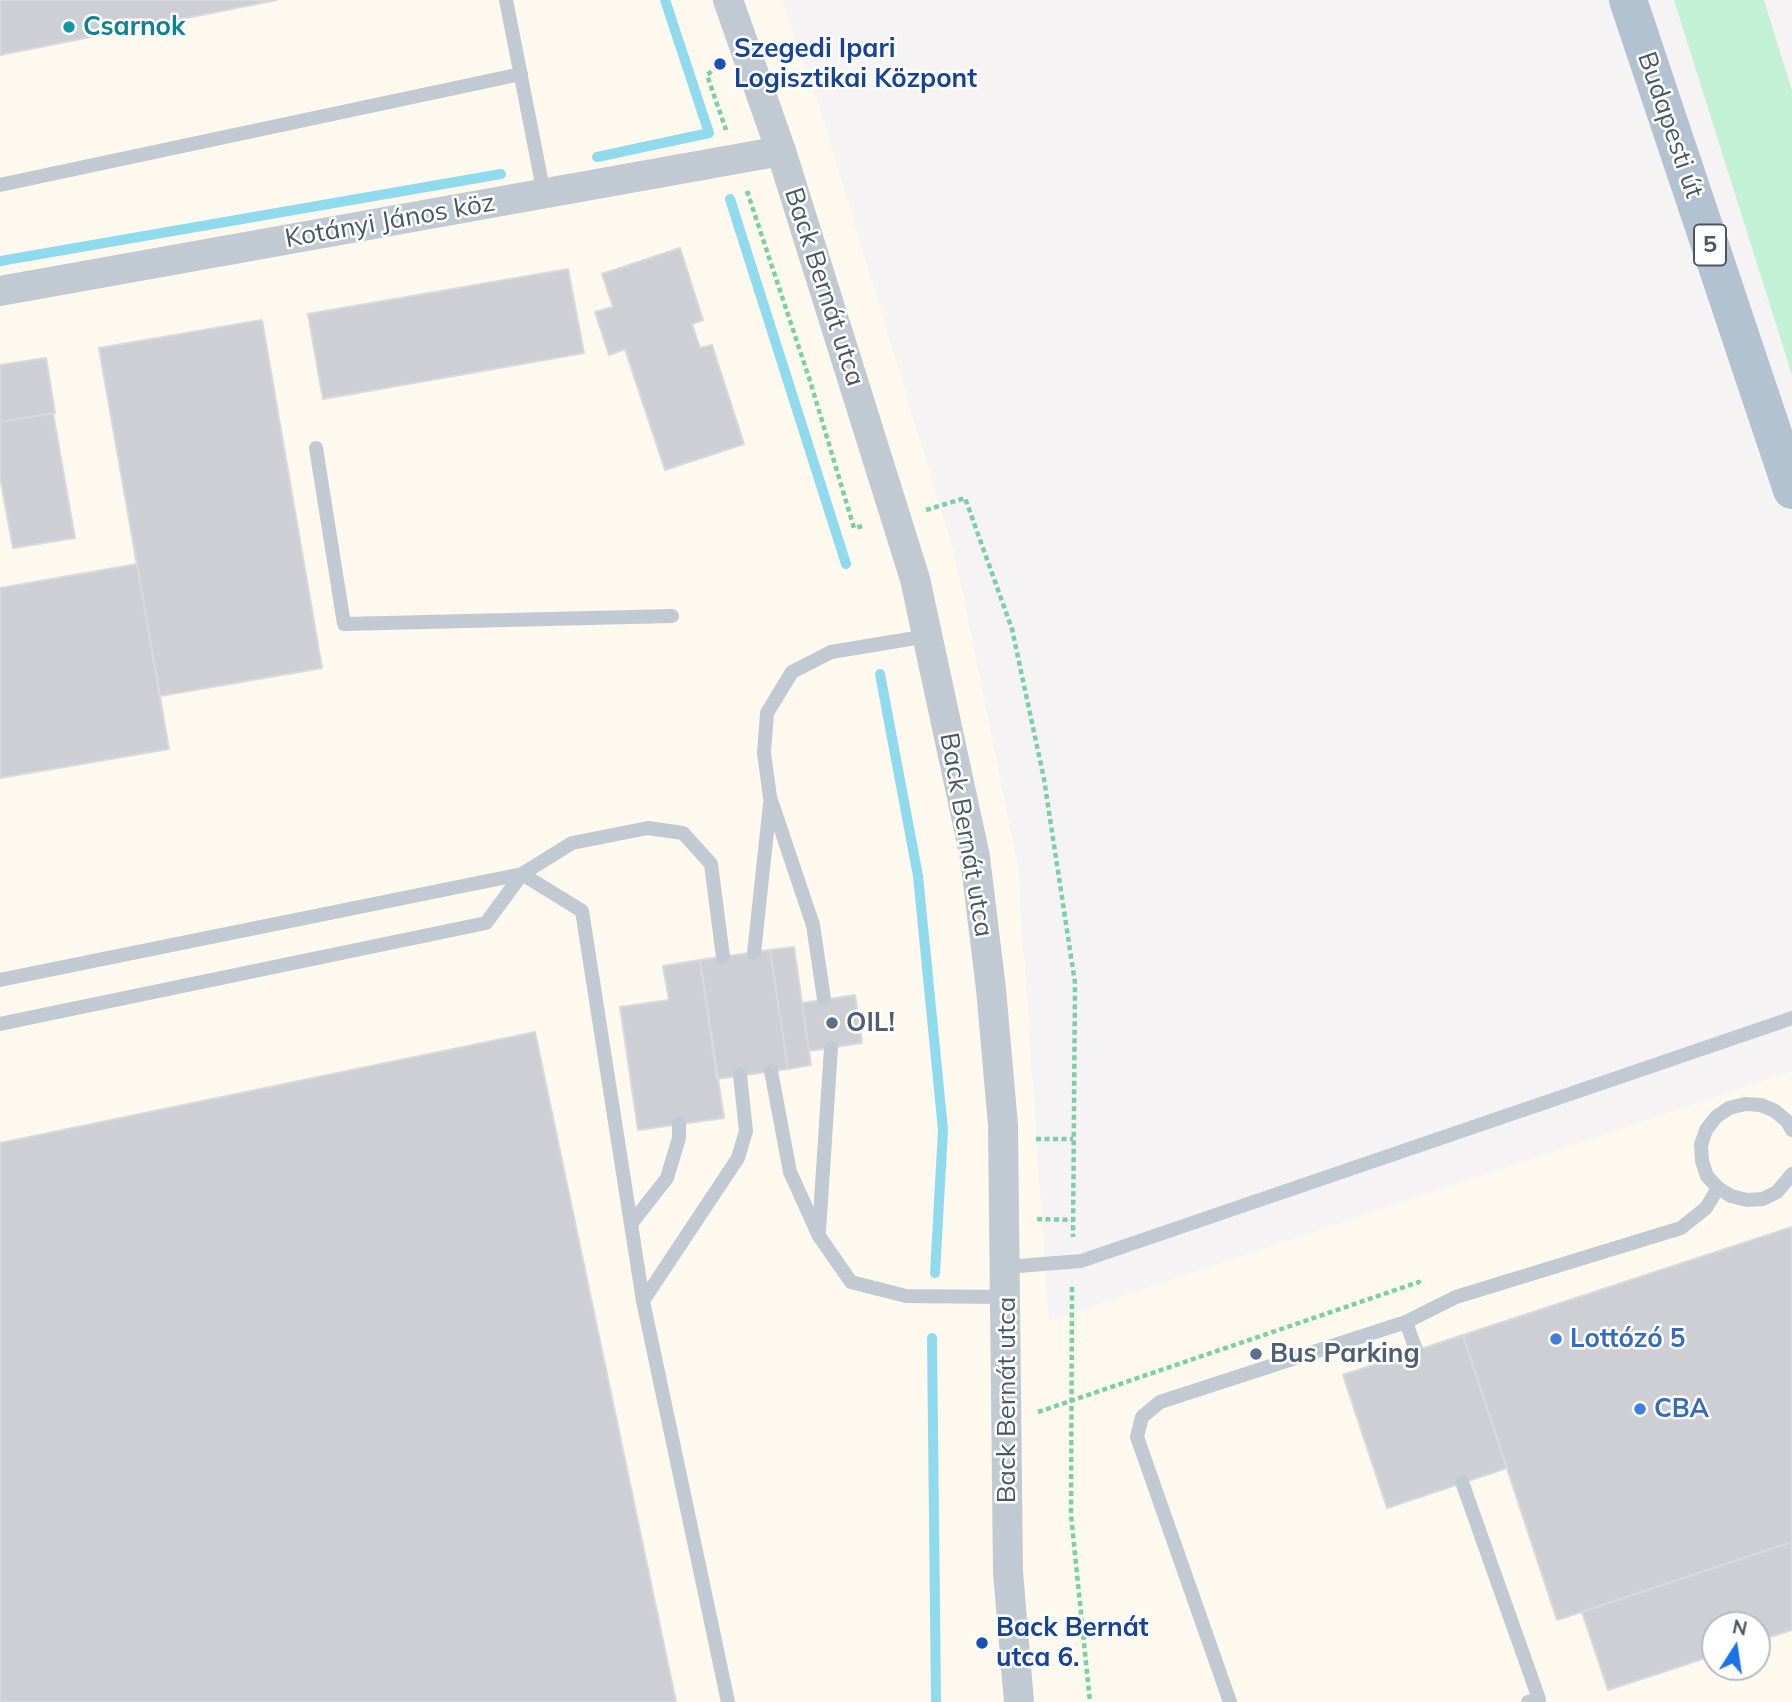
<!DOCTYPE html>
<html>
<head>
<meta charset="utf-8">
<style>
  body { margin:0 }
  #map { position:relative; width:1792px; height:1702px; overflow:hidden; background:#f5f3f3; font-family:Mulish,sans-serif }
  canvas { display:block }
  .north { position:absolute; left:1701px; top:1611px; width:70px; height:70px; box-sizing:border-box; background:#fff; border:2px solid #b7bbc0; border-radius:50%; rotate:12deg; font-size:19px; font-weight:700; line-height:28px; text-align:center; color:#4a5661 }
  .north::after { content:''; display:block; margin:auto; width:24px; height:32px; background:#1a73e8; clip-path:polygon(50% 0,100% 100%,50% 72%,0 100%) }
</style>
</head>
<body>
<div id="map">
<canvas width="1792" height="1702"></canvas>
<div class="north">N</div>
</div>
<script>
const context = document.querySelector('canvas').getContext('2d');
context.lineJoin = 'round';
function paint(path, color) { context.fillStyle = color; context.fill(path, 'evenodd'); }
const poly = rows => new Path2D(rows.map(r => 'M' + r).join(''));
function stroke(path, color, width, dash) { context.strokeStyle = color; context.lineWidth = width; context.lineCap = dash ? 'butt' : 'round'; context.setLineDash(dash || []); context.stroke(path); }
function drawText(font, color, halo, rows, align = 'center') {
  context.font = font + ' Mulish,sans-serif'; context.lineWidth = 5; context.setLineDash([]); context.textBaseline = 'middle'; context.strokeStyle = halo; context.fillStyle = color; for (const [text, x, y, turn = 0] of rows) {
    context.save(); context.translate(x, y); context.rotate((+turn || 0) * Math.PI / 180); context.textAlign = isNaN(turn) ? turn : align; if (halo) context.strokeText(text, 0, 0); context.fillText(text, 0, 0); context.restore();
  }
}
paint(poly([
  [0,0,782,0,818,102,956,560,1018,867,1049,1321,1792,1071,1792,1702,0,1702],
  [1715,1625,1757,1625,1757,1667,1715,1667]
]), '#fdf9ef');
paint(poly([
  [1674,0,1764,0,1792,91,1792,375]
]), '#c3f1d5');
stroke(poly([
  [597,157,709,133,665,0],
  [730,199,846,564],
  [0,261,501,174],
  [880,674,918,876,943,1130,935,1273],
  [932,1338,936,1702]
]), '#90daee', 10);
const building = poly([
  [0,0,277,0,0,55,0,0],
  [680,248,703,320,692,324,700,348,712,345,744,444,665,470,625,349,609,355,595,312,613,307,602,274,680,248],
  [568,269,584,353,323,399,308,314,568,269],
  [262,320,322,668,160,696,99,348,262,320],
  [46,358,55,413,0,422,0,365,46,358],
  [53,413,75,538,13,548,0,477,0,422,53,413],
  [137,564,169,749,0,778,0,588,137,564],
  [794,947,811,1065,788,1069,770,950,794,947],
  [770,950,788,1069,717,1079,700,960,770,950],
  [700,960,724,1118,638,1130,620,1007,669,1000,663,966,700,960],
  [855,995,862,1043,809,1051,802,1003,855,995],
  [535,1032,676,1702,0,1702,0,1143,535,1032],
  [1792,1227,1792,1542,1557,1620,1463,1335,1792,1227],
  [1463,1335,1507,1468,1387,1508,1343,1375,1463,1335],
  [1792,1542,1792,1630,1757,1641,1757,1625,1715,1625,1715,1655,1608,1690,1582,1612,1792,1542]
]);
paint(building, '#cdcfd5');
stroke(building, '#d7d9de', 2);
stroke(poly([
  [718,66,707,75,726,130],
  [747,191,811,384,854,528,863,526],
  [926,510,965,498,1012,629,1044,779,1075,983,1073,1237],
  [1036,1139,1073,1139],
  [1037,1219,1073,1220],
  [1072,1287,1071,1515,1090,1702],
  [1038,1412,1419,1282,1423,1286]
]), '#7ad0a6', 4.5, [5, 3.5]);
stroke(poly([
  [506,0,544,194],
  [0,185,521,74],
  [316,448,344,624,672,616],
  [754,953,770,804],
  [0,980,522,874,582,911,643,1301,728,1702],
  [824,999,813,925,770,797,764,753,767,713,792,672,831,652,928,636],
  [0,1024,486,923,522,874,572,843,648,828,683,833,711,864,723,957],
  [771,1071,790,1172,819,1236,851,1282,906,1296,1006,1297],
  [1792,1130,1787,1121,1775,1111,1761,1105,1745,1104,1729,1108,1716,1117,1706,1130,1701,1145,1702,1161,1707,1176,1718,1188,1731,1196,1747,1200,1763,1199,1777,1192,1792,1174],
  [631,1224,667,1178,679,1138,679,1124],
  [819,1231,831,1048],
  [1006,1267,1081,1261,1792,1018],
  [643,1301,738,1158,746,1131,740,1075],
  [1406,1322,1416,1350],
  [1462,1482,1539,1699,1528,1702],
  [1230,1702,1137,1437,1142,1417,1160,1402,1406,1322,1456,1297,1681,1228,1706,1208,1718,1188]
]), '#c1cad2', 14);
stroke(poly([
  [728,0,781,151,915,579,975,857,991,989,1003,1125,1008,1572,1019,1702],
  [0,291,781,151]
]), '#c1cad2', 30);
stroke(poly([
  [1628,0,1792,490]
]), '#b3c2d1', 38);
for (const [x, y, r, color] of [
  [69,27,7,"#0f9aa8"],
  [720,64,7,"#1a4fb4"],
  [832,1023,7,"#5c6f8a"],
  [1556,1339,7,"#3f7fe0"],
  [1256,1354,7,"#5c6f8a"],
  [1640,1409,7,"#3f7fe0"],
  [982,1643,7,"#1a4fb4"]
]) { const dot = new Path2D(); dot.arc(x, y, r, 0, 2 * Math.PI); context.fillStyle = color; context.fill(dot); stroke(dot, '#fff', 2.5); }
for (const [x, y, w] of [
  [1710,245,32]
]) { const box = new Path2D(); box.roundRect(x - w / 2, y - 20.5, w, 41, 5); context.fillStyle = '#fff'; context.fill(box); stroke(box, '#4a5661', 2); }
drawText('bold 24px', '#4a5661', null, [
  ["5",1710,245]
]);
drawText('bold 26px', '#0d838f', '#fff', [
  ["Csarnok",83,27]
], 'left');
drawText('bold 26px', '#164399', '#fff', [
  ["Szegedi Ipari",734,49],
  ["Logisztikai Központ",734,79],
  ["Back Bernát",996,1628],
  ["utca 6.",996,1658]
], 'left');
drawText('26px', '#4a5661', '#fff', [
  ["Budapesti út",1670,125,71],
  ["Kotányi János köz",390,221,-10],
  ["Back Bernát utca",824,287,72],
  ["Back Bernát utca",966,835,80],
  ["Back Bernát utca",1007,1400,-90]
]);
drawText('bold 26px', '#4e5e75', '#fff', [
  ["OIL!",846,1023],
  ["Bus Parking",1270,1354]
], 'left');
drawText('bold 26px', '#366cbe', '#fff', [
  ["Lottózó 5",1570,1339],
  ["CBA",1654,1409]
], 'left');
</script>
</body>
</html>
